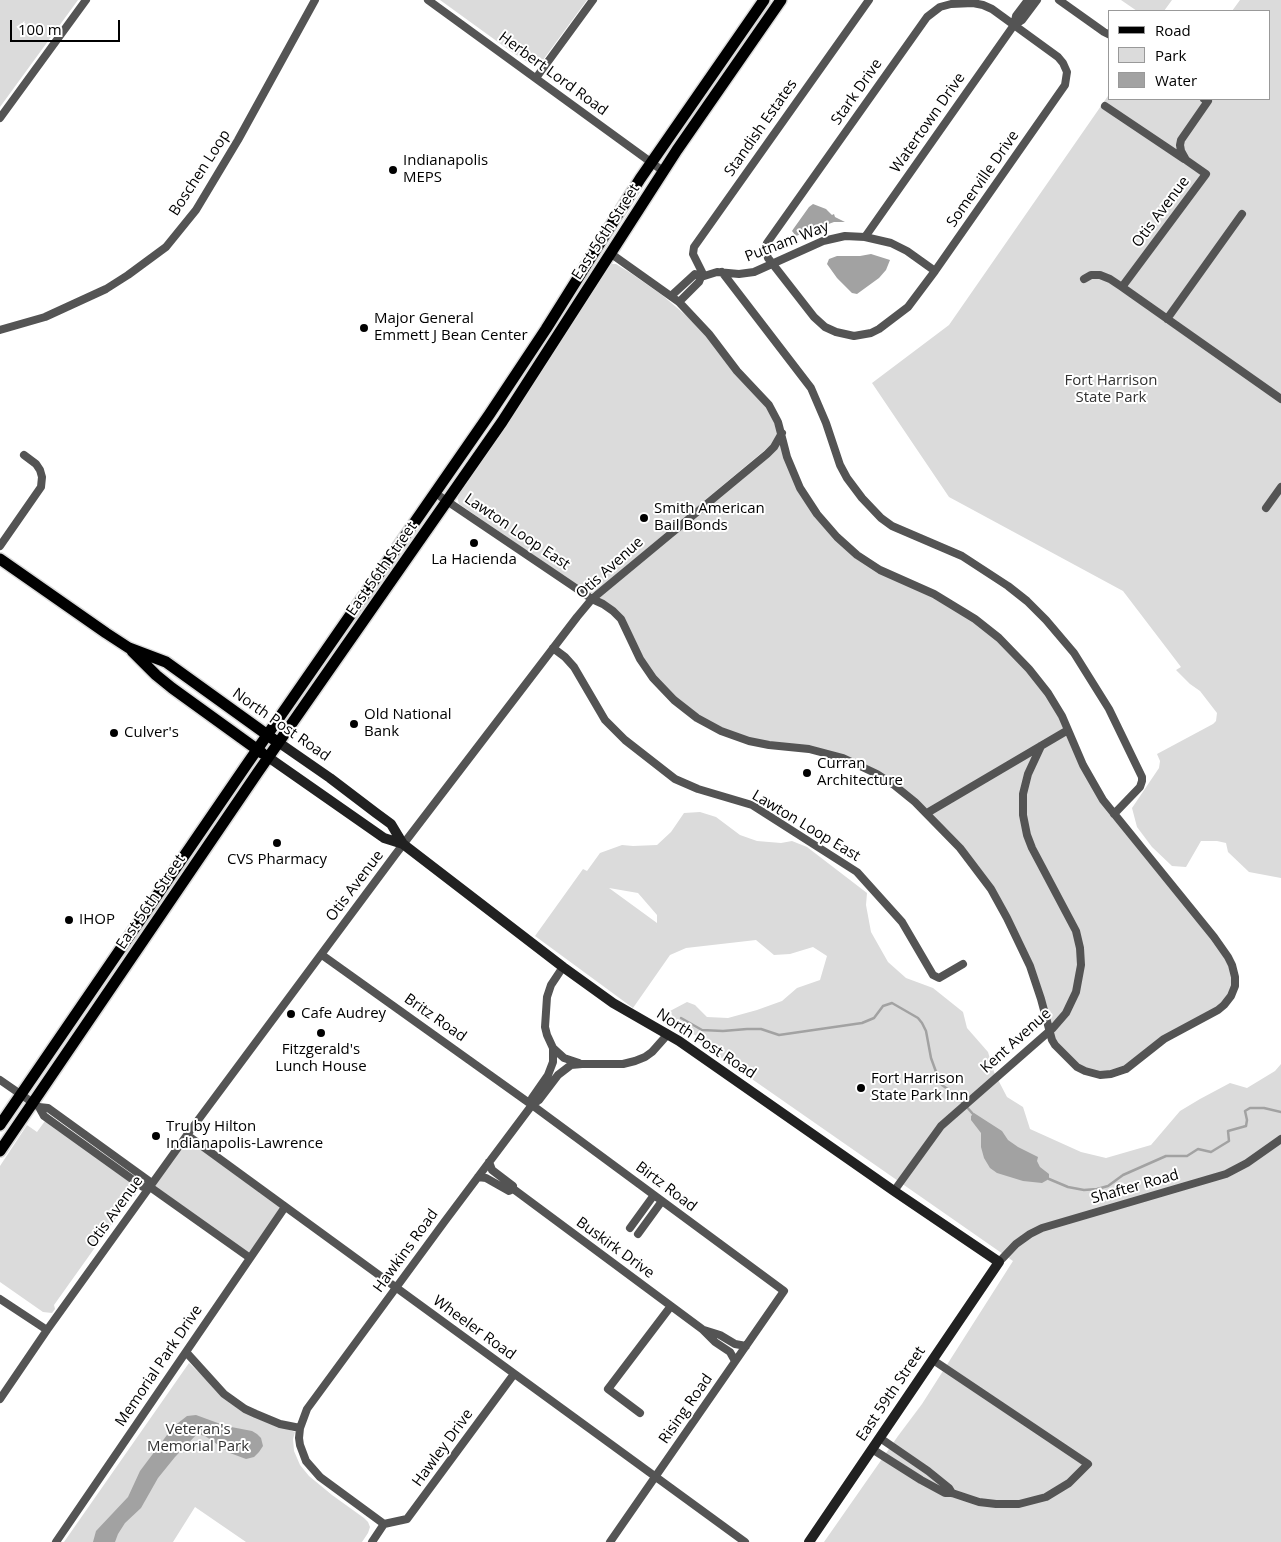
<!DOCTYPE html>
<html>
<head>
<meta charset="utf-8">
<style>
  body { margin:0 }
  #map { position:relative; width:1281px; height:1542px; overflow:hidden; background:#fff; font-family:"Open Sans",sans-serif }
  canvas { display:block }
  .legend { position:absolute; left:1108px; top:10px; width:162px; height:90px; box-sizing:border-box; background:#fff; border:1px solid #999; margin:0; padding:6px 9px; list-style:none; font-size:15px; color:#000 }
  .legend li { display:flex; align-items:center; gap:10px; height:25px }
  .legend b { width:25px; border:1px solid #999 }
  .scale { position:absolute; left:10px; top:20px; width:110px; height:22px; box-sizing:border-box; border:2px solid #000; border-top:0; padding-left:6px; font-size:15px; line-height:18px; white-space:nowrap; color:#000; -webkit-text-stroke:4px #fff; paint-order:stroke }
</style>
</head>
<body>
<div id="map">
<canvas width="1281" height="1542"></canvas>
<ul class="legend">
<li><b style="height:6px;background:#000"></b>Road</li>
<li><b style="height:14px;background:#dbdbdb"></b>Park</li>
<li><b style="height:14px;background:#a2a2a2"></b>Water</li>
</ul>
<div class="scale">100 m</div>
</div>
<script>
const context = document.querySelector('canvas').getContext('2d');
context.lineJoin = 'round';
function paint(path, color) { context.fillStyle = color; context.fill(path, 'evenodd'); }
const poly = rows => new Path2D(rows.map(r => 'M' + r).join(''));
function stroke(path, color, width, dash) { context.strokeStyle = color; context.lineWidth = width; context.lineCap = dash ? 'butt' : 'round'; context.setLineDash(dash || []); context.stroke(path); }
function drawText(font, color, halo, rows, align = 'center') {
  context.font = font + ' "Open Sans",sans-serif'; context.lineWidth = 4; context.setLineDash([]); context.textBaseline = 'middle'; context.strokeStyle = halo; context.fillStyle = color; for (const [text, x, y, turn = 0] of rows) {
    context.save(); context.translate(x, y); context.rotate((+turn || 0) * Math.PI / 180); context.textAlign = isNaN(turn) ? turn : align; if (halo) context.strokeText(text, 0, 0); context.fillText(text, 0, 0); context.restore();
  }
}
paint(poly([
  [0,0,78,0,0,107],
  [440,0,587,0,543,60,536,66,530,64,509,50],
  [1121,0,1172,0,1164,11,1137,11],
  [1240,0,1281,0,1281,878,1249,872,1228,852,1226,843,1217,841,1201,841,1186,867,1172,866,1152,847,1137,827,1132,808,1159,768,1160,761,1157,754,1213,724,1216,721,1217,713,1200,691,1190,684,1176,670,1181,667,1123,591,949,497,872,383,949,325,1110,93,1110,99,1270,99,1270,11,1232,11],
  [610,264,616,264,632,274,662,295,689,318,704,333,770,411,778,432,775,440,771,445,596,591,590,594,459,504,457,497,607,266],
  [778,442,787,457,807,500,857,555,975,619,1048,693,1092,783,1214,937,1235,977,1224,1005,1185,1027,1118,1073,1085,1071,1055,1045,1041,999,991,889,921,807,852,761,769,745,721,731,661,688,623,623,592,599],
  [700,812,716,817,740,835,757,841,781,843,792,841,807,847,867,893,866,905,871,932,888,962,906,978,933,988,963,1012,967,1028,988,1052,994,1072,1007,1097,1023,1107,1030,1129,1081,1152,1106,1158,1151,1145,1180,1111,1200,1099,1230,1083,1247,1088,1275,1071,1281,1064,1281,1542,824,1542,898,1436,922,1404,1013,1261,693,1038,699,1037,678,1027,670,1011,687,1002,695,1005,707,1017,728,1018,757,1010,782,1001,797,988,820,980,827,956,813,947,790,954,774,955,756,940,686,948,670,955,633,1008,535,936,583,869,587,871,600,853,622,845,633,846,657,845,671,832,684,813],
  [609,888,638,893,657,915,657,923],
  [45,1121,134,1184,133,1189,136,1195,131,1197,54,1305,55,1309,52,1313,43,1312,0,1282,0,1166,27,1125,37,1132],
  [187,1135,285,1207,250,1258,150,1187],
  [189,1363,213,1386,279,1426,295,1432,293,1439,294,1451,300,1465,309,1476,332,1495,364,1518,368,1522,370,1527,368,1533,362,1542,246,1542,195,1507,173,1542,64,1542]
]), '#dbdbdb');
paint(poly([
  [813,204,826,209,832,215,834,214,835,217,845,222,834,222,796,236,792,231,794,228,809,207],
  [871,254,890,260,886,270,879,278,857,294,852,293,837,278,827,264,829,259,837,256,860,256],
  [974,1113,1002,1131,1008,1140,1018,1147,1038,1157,1037,1161,1040,1167,1049,1174,1049,1179,1042,1183,1023,1181,997,1173,990,1168,984,1158,981,1147,981,1133,971,1120,971,1116],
  [196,1415,226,1426,252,1431,257,1434,261,1438,263,1446,259,1452,254,1457,246,1459,230,1453,205,1436,197,1434,175,1457,158,1478,141,1508,125,1523,118,1534,115,1542,93,1542,96,1531,128,1497,140,1471,173,1427,187,1416]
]), '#a2a2a2');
stroke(poly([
  [681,1018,702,1030,723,1031,747,1029,761,1029,779,1035,862,1023,874,1018,883,1006,892,1003,918,1018,922,1023,926,1031,931,1058,939,1080,942,1085,956,1095,973,1114],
  [1049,1179,1068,1187,1084,1190,1097,1189,1108,1186,1123,1175,1166,1156,1187,1156,1198,1149,1211,1152,1229,1141,1228,1131,1246,1126,1247,1120,1245,1111,1250,1108,1264,1108,1281,1112]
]), '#a2a2a2', 2.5);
const primary = poly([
  [0,559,106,633,129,648,166,662,273,739],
  [132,651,156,675,172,688,262,753],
  [0,1125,245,767,489,415,546,329,640,179,764,0],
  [0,1151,258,772,502,422,677,150,781,0]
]);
stroke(primary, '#dbdbdb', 14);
stroke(poly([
  [428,0,663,171],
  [1059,0,1104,32,1110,35],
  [973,3,983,5,992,9,1058,57,1063,63,1067,72,1065,85,935,271,908,307,879,329,871,333,854,336,836,332,825,327,814,317,768,258,765,249,767,243,927,17,940,7,951,4,973,3],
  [1014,25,1022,20,1037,0],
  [536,78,593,0],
  [1105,106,1184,159],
  [0,118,86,0],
  [865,237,1014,25,1016,16,1028,0],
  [722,272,811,388,826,423,840,465,847,478,862,498,881,518,892,526,962,556,1008,586,1027,601,1046,620,1074,653,1109,709,1142,777,1142,781,1140,787,1114,814],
  [704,276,693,254,694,247,869,0],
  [1084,279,1091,275,1100,275,1110,279,1122,287,1206,174,1186,160,1181,151,1180,145,1181,140,1208,101,1204,99],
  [1122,287,1281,399],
  [671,296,695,274,701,277,717,272,739,274,754,272,823,241,845,236,865,237,891,243,907,251,935,271],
  [679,302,699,282,701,277],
  [1167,319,1242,214],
  [0,330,45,317,106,289,128,275,166,247,196,210,238,140,315,0],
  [441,497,592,599,603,604,613,611,621,619,640,659,653,678,674,700,697,718,721,731,749,741,769,745,809,749,843,758,877,774,894,785,915,802,960,848,991,889,1007,918,1030,966,1041,999,1052,1040,1055,1045,1077,1067,1085,1071,1100,1075,1111,1074,1126,1069,1164,1039,1218,1010,1224,1005,1231,996,1235,986,1235,977,1232,965,1228,957,1214,937,1103,800,1083,765,1062,716,1048,693,1029,669,999,638,975,619,934,594,880,570,857,555,837,537,817,514,800,488,787,457,778,422,769,405,737,371,709,334,679,302,610,253],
  [1266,508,1281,487],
  [0,546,41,487,42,477,40,470,36,464,24,455],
  [553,648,565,657,574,667,605,720,625,740,675,779,698,789,752,805,857,872,902,922,933,975,939,978,963,964],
  [927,813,1068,730],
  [322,955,532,1105,784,1291,610,1542],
  [553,1048,564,1058,579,1063],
  [0,1080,39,1107,48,1108,149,1181,150,1187],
  [532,1105,532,1098,548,1075,553,1062,553,1048,547,1035,545,1027,547,997,551,985,563,967],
  [39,1107,44,1116,143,1187,150,1187,250,1258],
  [187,1135,745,1542],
  [478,1177,486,1178,509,1191,511,1190,513,1186,492,1170,489,1162],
  [512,1188,702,1329,715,1342,730,1352,735,1361],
  [894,1191,941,1126,1053,1028,1066,1013,1076,992,1081,965,1080,948,1076,931,1032,848,1027,835,1023,815,1023,794,1028,774,1041,746],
  [630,1228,654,1195],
  [638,1234,662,1201],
  [999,1262,1016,1244,1030,1234,1042,1228,1226,1174,1247,1163,1281,1139],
  [0,1299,47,1330],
  [704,1330,720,1335,735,1344,746,1346],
  [186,1352,224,1394,245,1409,256,1414,280,1424,300,1428],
  [0,1399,47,1330,187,1135,395,855,577,617,592,599,767,454,774,447,782,433],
  [640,1413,608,1389,671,1306],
  [880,1438,928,1471,949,1488,952,1493],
  [872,1449,921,1480,945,1493,952,1493,979,1502,996,1504,1019,1504,1046,1497,1069,1483,1088,1464,933,1360],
  [384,1524,407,1519,514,1374],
  [56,1542,285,1207],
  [372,1542,384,1524,320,1477,306,1461,300,1445,299,1438,300,1428,307,1409,445,1221,532,1105,539,1100,558,1075,571,1065,582,1064,623,1064,635,1061,645,1057,652,1052,668,1034]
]), '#545454', 8);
stroke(poly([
  [278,742,330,778,376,813,391,824,403,844],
  [268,757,384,838,403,844,563,967,613,1003,679,1041,894,1191,999,1262,809,1542]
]), '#212121', 10);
stroke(primary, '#000', 11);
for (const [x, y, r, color] of [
  [393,170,5,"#000"],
  [364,328,5,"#000"],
  [644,518,5,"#000"],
  [474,543,5,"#000"],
  [354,724,5,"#000"],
  [114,733,5,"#000"],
  [807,773,5,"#000"],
  [277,843,5,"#000"],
  [69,920,5,"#000"],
  [291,1014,5,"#000"],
  [321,1033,5,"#000"],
  [861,1088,5,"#000"],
  [156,1136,5,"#000"]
]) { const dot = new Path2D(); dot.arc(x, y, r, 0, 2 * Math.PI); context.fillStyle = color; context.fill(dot); stroke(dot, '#fff', 2); }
drawText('15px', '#000', '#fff', [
  ["Herbert Lord Road",553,74,36],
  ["Stark Drive",857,92,-55],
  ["Watertown Drive",928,123,-55],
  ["Standish Estates",761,128,-55],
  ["Boschen Loop",200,173,-57],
  ["Somerville Drive",983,179,-55],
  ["Otis Avenue",1161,212,-53],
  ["East 56th Street",606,232,-57],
  ["Putnam Way",787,242,-21],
  ["Lawton Loop East",517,532,34],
  ["Otis Avenue",610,568,-42],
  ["East 56th Street",382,569,-55],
  ["North Post Road",281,725,35],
  ["Lawton Loop East",806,826,31],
  ["Otis Avenue",355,886,-53],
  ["East 56th Street",151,902,-56],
  ["Britz Road",435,1018,35],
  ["Kent Avenue",1016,1041,-42],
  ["North Post Road",706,1044,33],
  ["Birtz Road",666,1187,37],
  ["Shafter Road",1135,1187,-16],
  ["Otis Avenue",115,1212,-54],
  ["Buskirk Drive",615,1248,36],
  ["Hawkins Road",406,1251,-54],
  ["Wheeler Road",474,1328,36],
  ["Memorial Park Drive",159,1366,-56],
  ["East 59th Street",891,1394,-56],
  ["Rising Road",686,1409,-55],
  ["Hawley Drive",443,1448,-54]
]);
drawText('15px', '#000', '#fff', [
  ["Indianapolis",403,161],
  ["MEPS",403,178],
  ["Major General",374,319],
  ["Emmett J Bean Center",374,336],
  ["Smith American",654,509],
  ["Bail Bonds",654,526],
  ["La Hacienda",474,560,"center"],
  ["Old National",364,715],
  ["Bank",364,732],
  ["Culver's",124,733],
  ["Curran",817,764],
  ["Architecture",817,781],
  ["CVS Pharmacy",277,860,"center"],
  ["IHOP",79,920],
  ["Cafe Audrey",301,1014],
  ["Fitzgerald's",321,1050,"center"],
  ["Lunch House",321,1067,"center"],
  ["Fort Harrison",871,1079],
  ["State Park Inn",871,1096],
  ["Tru by Hilton",166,1127],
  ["Indianapolis-Lawrence",166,1144]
], 'left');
drawText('15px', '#323232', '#fff', [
  ["Fort Harrison",1111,381],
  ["State Park",1111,398],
  ["Veteran's",198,1430],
  ["Memorial Park",198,1447]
]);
</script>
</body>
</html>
